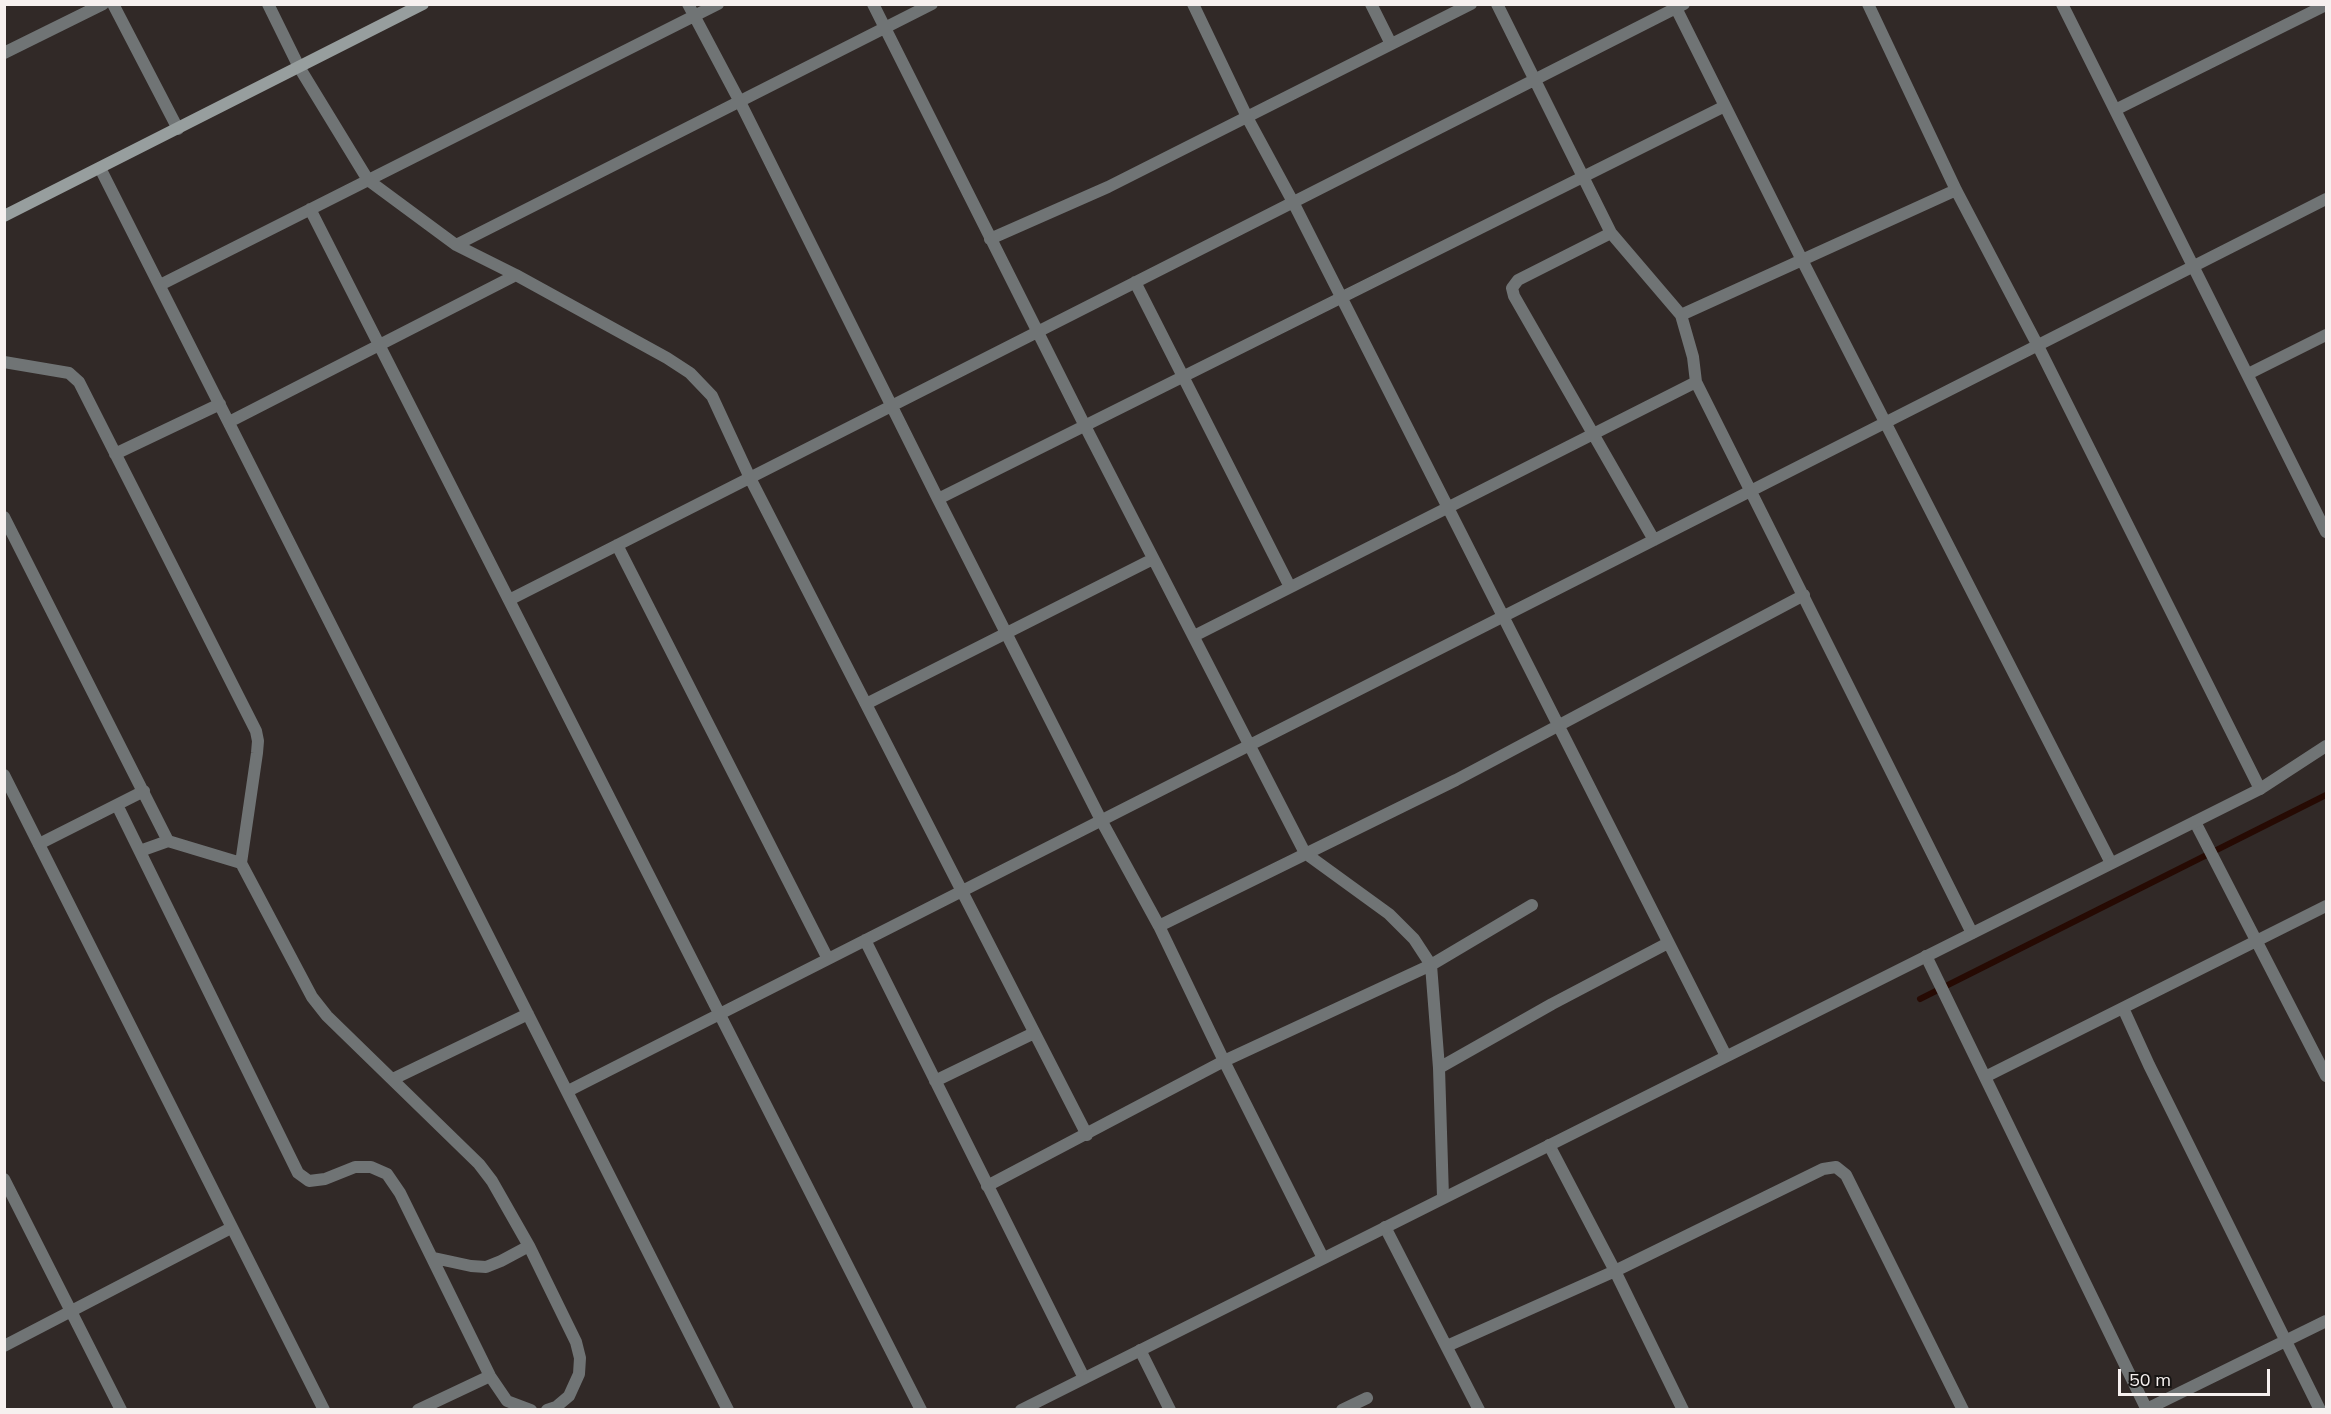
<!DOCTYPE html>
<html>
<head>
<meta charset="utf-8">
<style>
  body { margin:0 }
  #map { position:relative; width:2331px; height:1414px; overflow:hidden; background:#312927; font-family:Mulish,sans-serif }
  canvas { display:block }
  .frame { position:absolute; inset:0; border:6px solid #f6f0ef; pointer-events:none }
  .scale { position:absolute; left:2118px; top:1369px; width:152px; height:27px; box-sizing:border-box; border:3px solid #f6f0ef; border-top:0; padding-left:8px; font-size:18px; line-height:21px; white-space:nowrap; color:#f6f0ef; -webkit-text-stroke:4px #161312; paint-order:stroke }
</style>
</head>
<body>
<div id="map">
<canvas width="2331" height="1414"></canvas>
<div class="frame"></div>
<div class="scale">50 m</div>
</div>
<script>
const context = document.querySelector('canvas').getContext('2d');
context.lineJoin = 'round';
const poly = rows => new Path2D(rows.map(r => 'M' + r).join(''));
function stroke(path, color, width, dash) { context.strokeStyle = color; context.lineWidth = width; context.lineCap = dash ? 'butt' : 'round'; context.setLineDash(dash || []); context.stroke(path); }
stroke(poly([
  [1920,999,2326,795]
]), '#260a03', 6);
stroke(poly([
  [113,4,178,129],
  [268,4,299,67,368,180,456,245,516,275,667,358,690,373,712,396,750,478,1087,1135],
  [688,4,740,102,938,499,1101,820,1159,926,1224,1061,1323,1258],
  [873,4,1085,426,1305,853,1389,914,1414,939,1431,965,1439,1068,1443,1197],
  [1193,4,1248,119,1293,202,1726,1056],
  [1371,4,1391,44],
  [1497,4,1611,233,1681,315,1693,357,1696,382,1972,933],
  [1674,4,1802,260,2111,863],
  [1868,4,1956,190,2038,346,2260,789],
  [2062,4,2326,532],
  [4,53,103,4],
  [2115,110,2326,5],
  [100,168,728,1410],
  [310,209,921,1410],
  [1611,233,1518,280,1512,288,1514,296,1654,540],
  [990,239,1108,187,1471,4],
  [456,245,932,4],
  [1135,282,1290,587],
  [160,285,718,4],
  [1681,315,1956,190],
  [4,362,69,373,79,382,256,731,258,741,257,753,241,863,312,997,327,1016,479,1164,492,1181,529,1246,576,1342,580,1358,579,1374,569,1396,556,1407,547,1410],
  [2248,374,2326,335],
  [229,422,516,275],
  [115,454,220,404],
  [938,499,1725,106],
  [4,517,168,841],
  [617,545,828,959],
  [509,600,1684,4],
  [1194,636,1696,382],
  [866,704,1153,559],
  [117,805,298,1173,309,1181,325,1179,355,1167,371,1167,387,1174,400,1193,490,1376,507,1401,531,1410],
  [2195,822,2326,1076],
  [39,844,144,791],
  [140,851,168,841,241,863],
  [1159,926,1456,780,1804,595],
  [865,940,1084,1378],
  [1926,956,2147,1410],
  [2123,1008,2149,1065,2320,1410],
  [1439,1068,1552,1004,1668,943],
  [1985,1077,2326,906],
  [393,1079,528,1014],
  [935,1081,1034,1033],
  [568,1091,2326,199],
  [1549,1145,1615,1271,1683,1410],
  [4,1179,121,1410],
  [987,1186,1224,1061,1431,965,1532,905],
  [1385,1227,1479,1410],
  [434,1258,471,1266,486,1267,501,1261,529,1246],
  [4,1346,231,1228],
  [1447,1346,1615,1271,1823,1169,1836,1167,1846,1175,1963,1410],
  [1140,1350,1170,1410],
  [418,1410,490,1376],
  [1342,1410,1367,1398],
  [2145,1410,2326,1321]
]), '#707475', 12);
stroke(poly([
  [4,775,324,1410],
  [1021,1410,2260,789,2326,746]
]), '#707475', 12);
stroke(poly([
  [4,216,423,4]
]), '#979e9e', 12);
</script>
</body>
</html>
